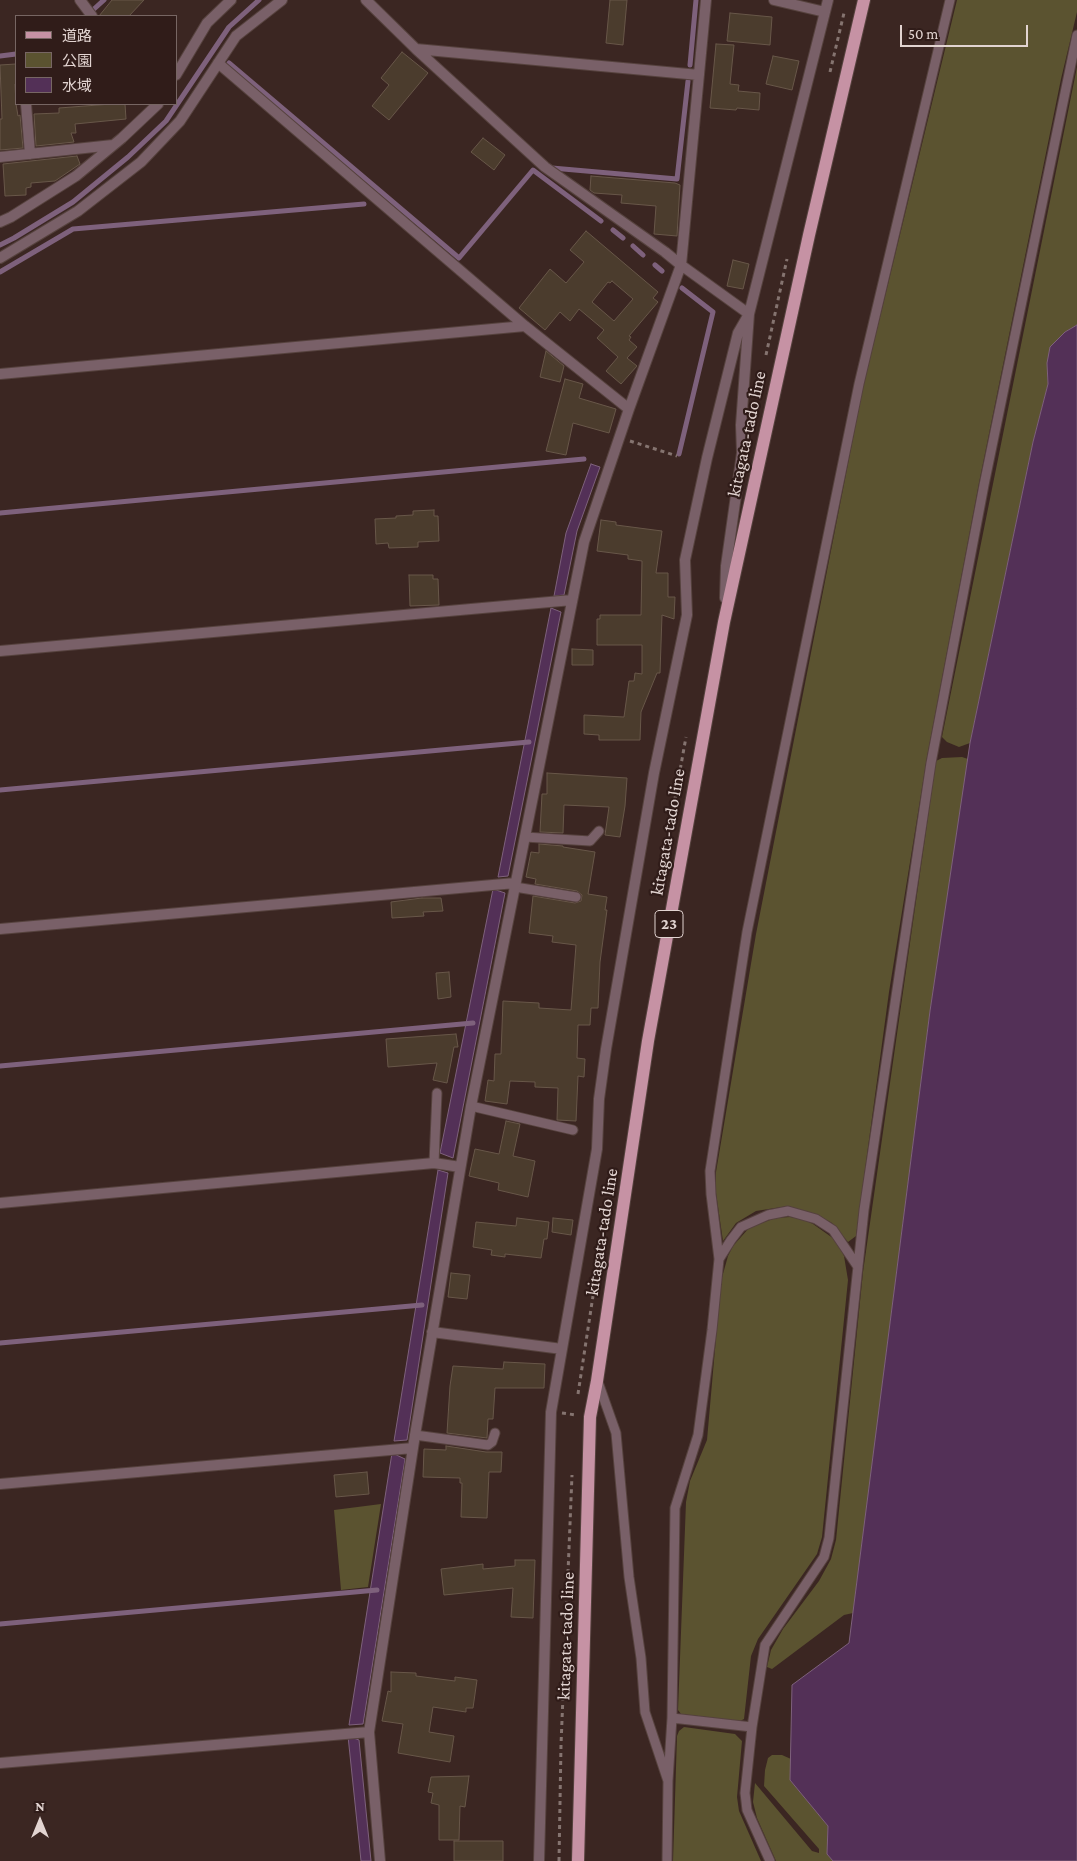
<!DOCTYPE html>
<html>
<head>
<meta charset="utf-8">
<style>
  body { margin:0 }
  #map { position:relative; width:1077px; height:1861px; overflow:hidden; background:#3b2622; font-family:"Crimson Pro","Noto Sans JP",serif }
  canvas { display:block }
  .legend { position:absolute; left:15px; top:15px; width:162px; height:90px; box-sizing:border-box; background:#301c19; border:1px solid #776663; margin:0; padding:6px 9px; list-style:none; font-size:15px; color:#e2d4d1 }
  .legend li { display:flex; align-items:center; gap:10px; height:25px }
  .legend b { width:25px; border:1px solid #776663 }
  .north { position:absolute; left:15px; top:1796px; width:50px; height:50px; -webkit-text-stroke:4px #301c19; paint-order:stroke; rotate:0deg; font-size:14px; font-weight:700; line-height:20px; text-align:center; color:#e2d4d1 }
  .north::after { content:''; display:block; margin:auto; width:18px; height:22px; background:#e2d4d1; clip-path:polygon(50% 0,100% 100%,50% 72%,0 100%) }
  .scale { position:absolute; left:900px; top:25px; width:128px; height:22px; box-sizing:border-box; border:2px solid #e2d4d1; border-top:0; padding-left:6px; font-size:15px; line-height:18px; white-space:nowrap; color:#e2d4d1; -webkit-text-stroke:4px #301c19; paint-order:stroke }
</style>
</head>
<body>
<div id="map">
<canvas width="1077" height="1861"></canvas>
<ul class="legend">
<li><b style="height:6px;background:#c692a4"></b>道路</li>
<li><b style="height:14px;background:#5b5330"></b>公園</li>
<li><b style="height:14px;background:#533057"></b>水域</li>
</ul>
<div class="north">N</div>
<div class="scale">50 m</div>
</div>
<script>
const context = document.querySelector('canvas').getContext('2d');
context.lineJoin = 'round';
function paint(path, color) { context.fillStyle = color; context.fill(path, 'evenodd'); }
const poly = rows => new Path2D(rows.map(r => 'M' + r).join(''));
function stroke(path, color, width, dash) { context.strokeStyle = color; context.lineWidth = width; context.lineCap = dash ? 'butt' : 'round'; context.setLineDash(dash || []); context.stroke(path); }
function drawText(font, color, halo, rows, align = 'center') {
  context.font = font + ' "Crimson Pro",serif'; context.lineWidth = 4.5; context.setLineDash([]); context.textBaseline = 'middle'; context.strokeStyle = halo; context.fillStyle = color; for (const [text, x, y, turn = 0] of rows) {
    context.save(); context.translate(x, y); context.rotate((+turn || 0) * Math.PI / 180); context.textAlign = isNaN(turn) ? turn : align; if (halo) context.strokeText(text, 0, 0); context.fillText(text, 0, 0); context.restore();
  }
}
paint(poly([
  [957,0,1077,0,1077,12,1061,79,979,483,927,757,889,992,856,1236,848,1242,832,1223,817,1215,788,1206,756,1211,736,1223,723,1241,716,1193,716,1172,756,934,863,387],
  [1077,67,1077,325,1065,332,1047,363,1048,384,1033,442,970,743,959,747,947,742,942,737],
  [962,757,968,759,930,1011,853,1613,844,1615,772,1669,767,1667,771,1650,783,1629,819,1581,831,1559,836,1540,863,1272,936,761,942,758],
  [790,1217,802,1219,813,1224,837,1241,844,1256,848,1280,822,1537,817,1554,758,1639,751,1656,744,1719,740,1721,681,1714,678,1710,686,1502,690,1481,707,1440,721,1281,728,1256,733,1246,749,1228,775,1218],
  [381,1504,368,1587,341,1590,334,1510],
  [684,1727,735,1734,742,1741,737,1797,739,1811,761,1861,673,1861,677,1736,679,1731],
  [772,1755,782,1755,791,1759,790,1780,828,1826,827,1854,833,1861,776,1861,757,1818,753,1802,755,1783,812,1851,819,1853,819,1849,764,1786,765,1770,768,1758]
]), '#5b5330');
const water = poly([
  [1077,325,1077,1861,833,1861,827,1854,828,1826,790,1780,792,1685,849,1643,930,1011,970,743,1033,442,1048,384,1047,363,1050,347,1065,332,1077,325],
  [591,464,600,467,577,531,564,595,554,596,566,533,591,464],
  [551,608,561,612,508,876,498,877,551,608],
  [493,889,505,893,453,1158,440,1153,493,889],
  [438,1170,448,1173,407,1440,394,1441,438,1170],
  [392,1453,405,1459,363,1724,349,1725,392,1453],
  [348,1736,359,1740,371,1861,361,1861,348,1736]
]);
paint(water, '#533057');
stroke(water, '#7e617c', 1);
stroke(poly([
  [94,9,104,0],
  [0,56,16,54],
  [229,63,459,258,533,170,601,221],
  [690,65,696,0],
  [552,168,677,179,688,81],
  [613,230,623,238],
  [0,245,14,238,73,202,128,157,166,121,229,27,259,0],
  [633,246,643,255],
  [655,265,662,271],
  [0,272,73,229,364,204],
  [679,454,713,312,682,288],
  [0,513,584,459],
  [0,790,529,742],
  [0,1066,473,1023],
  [0,1343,422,1305],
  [0,1624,377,1590]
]), '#7e617c', 5);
const building = poly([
  [112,0,144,0,129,16,99,16,112,0],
  [610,0,627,0,623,45,606,43,610,0],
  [730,13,772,17,770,45,727,41,730,13],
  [716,44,734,45,730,84,739,85,738,91,760,93,759,110,737,108,736,110,710,108,716,44],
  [402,52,428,73,389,120,372,106,389,85,381,78,402,52],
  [773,56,799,61,792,90,766,84,773,56],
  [16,64,16,83,15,84,16,104,18,116,20,115,23,148,0,150,0,119,2,119,0,65,16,64],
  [111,104,125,104,126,119,75,124,76,133,71,133,74,142,36,146,34,114,59,113,59,108,111,104],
  [483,138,505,155,494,170,471,152,483,138],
  [77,156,80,164,55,181,31,183,31,187,26,188,26,195,5,196,3,164,77,156],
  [591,176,675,183,680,185,677,236,654,234,656,206,621,203,622,195,594,193,590,190,591,176],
  [586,231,658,292,653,298,658,302,629,336,631,337,629,340,637,347,627,358,637,366,621,384,606,371,618,357,597,338,604,330,579,309,570,321,560,312,545,330,519,308,550,269,566,283,584,262,570,250,586,231],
  [612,281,633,299,614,321,592,302,608,282,610,283,612,281],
  [733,260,749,264,743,289,727,286,733,260],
  [546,351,564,366,560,382,540,377,546,351],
  [565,379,583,384,579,398,616,409,609,433,573,423,566,455,546,451,565,379],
  [434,510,434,516,438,516,439,541,418,542,418,547,389,548,388,543,376,544,375,519,396,518,396,516,413,515,413,511,434,510],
  [601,520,616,522,616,525,662,531,656,573,668,573,668,597,675,597,674,619,662,615,660,673,657,673,641,712,640,740,599,740,599,735,584,734,584,715,624,717,629,681,634,681,635,673,642,674,642,645,597,645,597,619,600,619,600,615,641,615,642,561,628,559,628,555,597,551,601,520],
  [409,575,433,575,433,579,438,579,439,605,410,606,409,575],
  [572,649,593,650,593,665,572,665,572,649],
  [547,773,627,778,625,806,620,837,605,835,609,807,564,805,563,833,540,832,542,794,547,794,547,773],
  [539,844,563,846,563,847,595,852,588,894,607,897,605,910,607,910,600,962,598,1008,591,1008,590,1025,578,1025,577,1058,585,1059,584,1077,578,1076,576,1121,557,1120,558,1088,535,1087,535,1082,510,1081,507,1104,485,1101,488,1080,494,1081,495,1054,501,1054,503,1001,539,1003,539,1008,571,1010,576,945,552,942,553,936,529,933,533,896,575,903,581,901,582,895,577,891,535,884,536,879,526,877,531,852,539,853,539,844],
  [422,898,441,898,443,911,423,912,424,916,392,918,391,902,422,898],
  [449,972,451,997,438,999,436,973,449,972],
  [456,1034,458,1047,454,1047,447,1083,433,1080,437,1063,388,1067,386,1039,456,1034],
  [506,1121,520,1124,513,1156,535,1161,528,1197,498,1190,499,1183,469,1176,475,1149,499,1154,506,1121],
  [517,1218,549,1222,547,1239,544,1239,541,1258,505,1254,505,1257,491,1255,492,1250,473,1247,476,1222,516,1226,517,1218],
  [553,1218,573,1220,571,1235,552,1232,553,1218],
  [451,1273,470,1275,467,1299,448,1297,451,1273],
  [504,1362,545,1364,544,1388,495,1388,493,1419,488,1419,487,1438,447,1433,450,1386,453,1366,503,1369,504,1362],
  [446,1446,486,1452,502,1452,501,1472,489,1472,487,1518,461,1517,462,1483,460,1483,460,1478,423,1477,424,1449,446,1450,446,1446],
  [367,1472,369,1494,336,1497,334,1475,367,1472],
  [515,1560,535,1560,533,1618,511,1617,513,1588,444,1595,441,1569,483,1564,483,1569,515,1566,515,1560],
  [391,1672,416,1673,416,1676,455,1681,455,1677,477,1680,473,1708,466,1708,466,1712,433,1707,429,1732,454,1736,450,1762,398,1753,403,1724,382,1721,388,1691,391,1692,391,1672],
  [469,1776,465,1807,460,1806,459,1840,439,1840,439,1805,431,1803,433,1793,428,1792,431,1777,469,1776],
  [454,1841,503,1841,503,1861,454,1861,454,1841]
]);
paint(building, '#4b3c2d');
stroke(building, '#685749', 1);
const service = poly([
  [525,837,590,841,599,831],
  [515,887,576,897],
  [471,1106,573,1130],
  [434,1163,437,1093],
  [719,1259,731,1240,741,1227,768,1215,788,1211,816,1219,833,1230,858,1267],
  [598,1382,616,1433,629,1577,641,1658,645,1712,668,1781,667,1861],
  [415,1435,488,1445,492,1442,495,1433],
  [672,1718,752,1727],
  [668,1781,672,1718,675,1508,698,1435,712,1330,719,1259,711,1194,710,1171,747,932,859,384,950,0],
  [770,1861,747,1810,745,1793,752,1727,765,1645,824,1557,829,1538,864,1210,931,763,984,485,1077,35]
]);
const minor = poly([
  [80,0,92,16],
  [366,0,416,49,545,167,665,252,681,265,749,314],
  [774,0,825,12],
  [416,49,699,75],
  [218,63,525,326,629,409],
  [176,75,207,23,231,0],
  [26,104,30,154],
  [0,157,113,145],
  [0,222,11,217,76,176,122,138,158,104],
  [0,258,78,211,141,162,180,121,236,36,282,0],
  [0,374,525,326],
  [725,598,726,566,742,453,741,425,749,314,828,0],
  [0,651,572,600],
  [0,929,515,883],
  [0,1203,434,1163,460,1167],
  [432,1332,562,1349],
  [0,1484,413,1448],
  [0,1763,369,1732],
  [380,1861,369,1732,415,1435,471,1106,584,542,629,409,681,265,706,0],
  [539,1861,551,1412,597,1149,599,1099,606,1049,654,773,687,615,685,560,707,458,738,333,749,314]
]);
const primary = poly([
  [578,1861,590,1417,597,1381,648,1041,724,622,809,235,864,0]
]);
stroke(service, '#56423e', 11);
stroke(minor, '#56423e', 12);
stroke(primary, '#56423e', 14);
stroke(poly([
  [830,72,844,13],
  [766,355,787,259],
  [630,441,677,456],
  [669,832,686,737],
  [578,1394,602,1237],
  [562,1413,576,1415],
  [559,1861,561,1745,572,1475]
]), '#857470', 3, [4, 4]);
stroke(service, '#796068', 9);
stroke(minor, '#796068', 10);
stroke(primary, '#c692a4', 12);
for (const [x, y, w] of [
  [669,924,28]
]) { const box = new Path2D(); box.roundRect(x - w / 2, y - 13.5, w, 27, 4); context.fillStyle = '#301c19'; context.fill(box); stroke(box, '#e2d4d1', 1); }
drawText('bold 16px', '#e2d4d1', null, [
  ["23",669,924]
]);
drawText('18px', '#e2d4d1', '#301c19', [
  ["kitagata-tado line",747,434,-78],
  ["kitagata-tado line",668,832,-80],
  ["kitagata-tado line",602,1232,-81],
  ["kitagata-tado line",566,1636,-88]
]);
</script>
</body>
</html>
